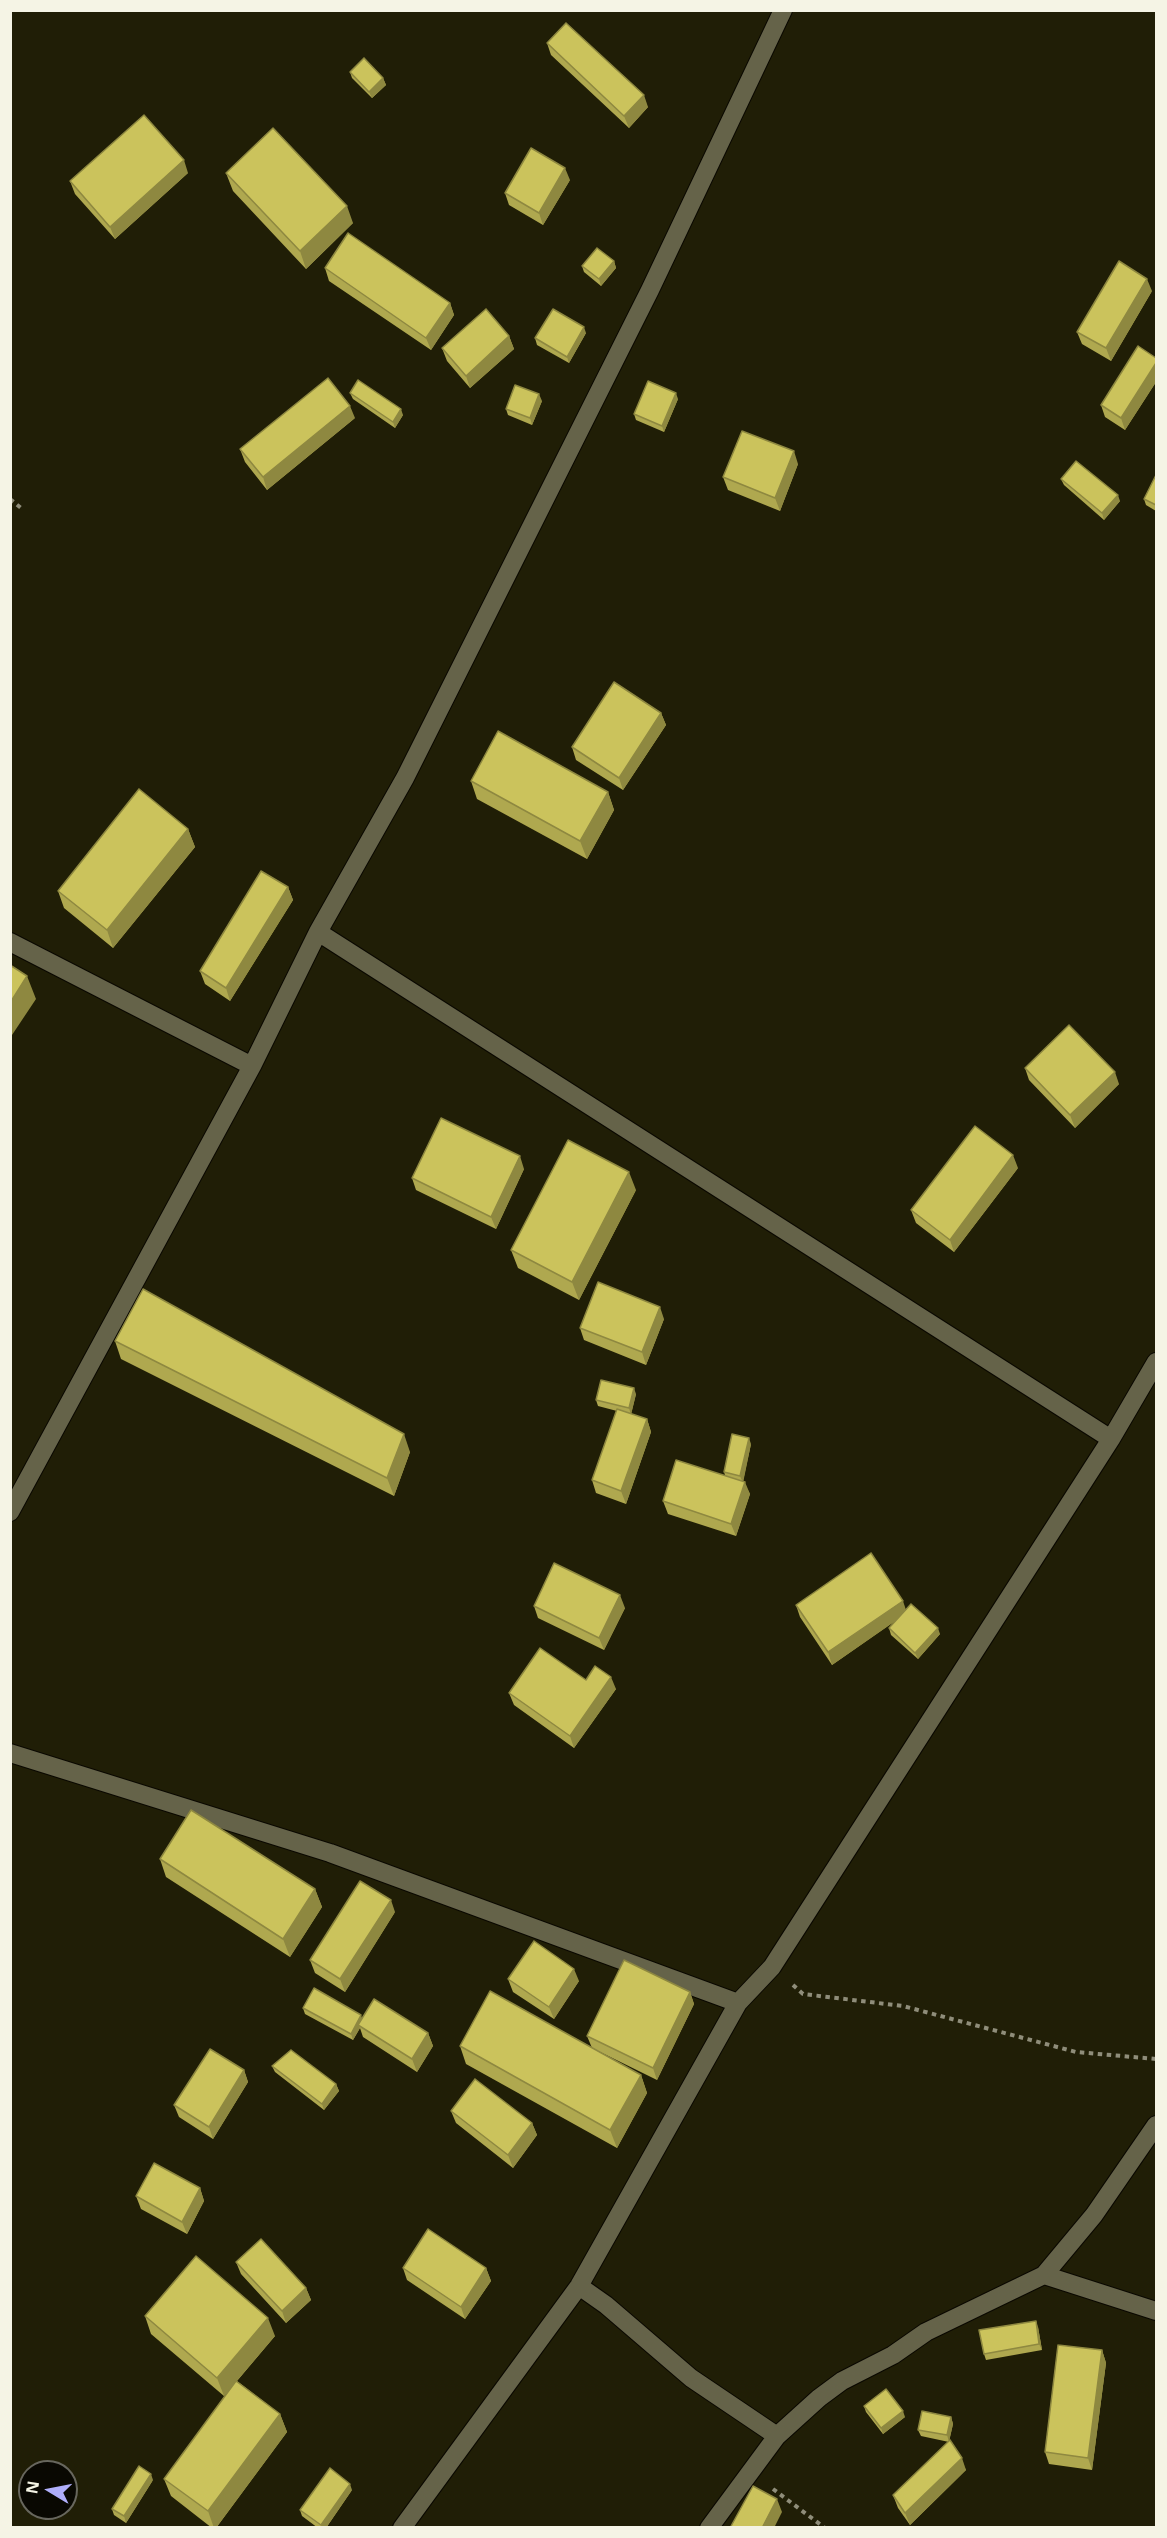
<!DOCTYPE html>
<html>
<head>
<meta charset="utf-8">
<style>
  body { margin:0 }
  #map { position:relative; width:1167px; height:2538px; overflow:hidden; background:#201e06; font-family:"Noto Sans",sans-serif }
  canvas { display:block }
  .frame { position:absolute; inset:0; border:12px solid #f5f4e5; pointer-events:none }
  .north { position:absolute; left:18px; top:2460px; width:60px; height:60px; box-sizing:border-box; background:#090802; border:2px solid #67665d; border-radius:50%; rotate:280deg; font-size:16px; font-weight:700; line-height:24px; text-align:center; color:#f5f4e5 }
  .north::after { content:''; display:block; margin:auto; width:21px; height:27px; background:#afaefa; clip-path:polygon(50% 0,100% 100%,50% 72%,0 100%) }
</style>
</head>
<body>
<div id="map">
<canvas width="1167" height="2538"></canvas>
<div class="frame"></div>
<div class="north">N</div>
</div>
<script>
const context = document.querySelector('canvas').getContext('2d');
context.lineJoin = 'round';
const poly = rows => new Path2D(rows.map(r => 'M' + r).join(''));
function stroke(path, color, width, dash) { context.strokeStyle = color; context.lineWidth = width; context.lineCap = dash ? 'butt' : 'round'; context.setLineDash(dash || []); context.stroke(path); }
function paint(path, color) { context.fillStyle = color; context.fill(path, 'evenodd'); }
const street = poly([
  [318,932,1111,1439],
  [10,942,252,1066],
  [10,1512,252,1066,318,932,405,778,650,290,783,10],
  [10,1753,330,1853,738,2003],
  [1044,2275,1156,2311],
  [579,2286,606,2305,691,2378,777,2436],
  [402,2528,579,2286,738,2003,772,1967,1111,1439,1156,1362],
  [709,2528,777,2436,819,2398,842,2381,893,2355,926,2332,1044,2275,1094,2215,1156,2125]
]);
stroke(street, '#0a0800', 20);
stroke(poly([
  [10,499,21,508],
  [793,1985,803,1994,903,2006,1076,2052,1156,2059],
  [773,2489,825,2528]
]), '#8f8d7a', 4, [4.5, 4.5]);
stroke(street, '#656349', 18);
paint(poly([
  [547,43,648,107,629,128,551,55],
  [350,72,383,78,386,85,372,98,352,78],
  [188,173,115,239,75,194,70,181],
  [226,173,353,223,306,269,233,191],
  [570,180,543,225,509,205,505,193],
  [614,261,616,268,601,286,584,272,582,266],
  [325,268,450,303,454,315,431,350,329,281],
  [1152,291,1111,361,1082,344,1077,332],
  [586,333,569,363,537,345,535,338],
  [509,336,514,349,470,388,447,361,442,348],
  [1156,358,1156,382,1125,430,1105,417,1101,405],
  [350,393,403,415,395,428,353,399],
  [678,399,664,432,636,420,634,414],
  [542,401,532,425,508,415,506,409],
  [355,418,267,490,245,462,240,449],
  [798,464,780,511,728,490,723,477],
  [1156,475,1156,511,1146,505,1144,499],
  [1061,479,1120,501,1104,520,1064,485],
  [661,713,666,725,623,790,576,760,572,747],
  [471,781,608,792,614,810,587,859,477,799],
  [188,829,195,847,113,948,64,908,58,891],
  [288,887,293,900,230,1001,205,984,200,971],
  [1025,1068,1119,1084,1075,1128,1029,1080],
  [1018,1168,954,1252,916,1223,911,1210],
  [524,1169,496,1229,416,1190,412,1178],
  [636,1190,579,1300,518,1268,511,1250],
  [664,1319,646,1365,584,1340,580,1328],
  [115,1341,410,1452,394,1496,121,1359],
  [636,1394,631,1414,647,1419,651,1432,626,1504,596,1493,592,1480,617,1411,598,1406,596,1400],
  [751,1444,743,1481,750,1494,736,1536,668,1514,663,1501,725,1475,724,1472],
  [796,1605,906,1610,940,1634,918,1659,891,1635,889,1628,895,1621,832,1665,800,1617],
  [534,1606,625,1608,604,1650,538,1618],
  [586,1680,616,1689,574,1748,514,1705,509,1693],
  [160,1859,315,1889,322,1907,290,1957,166,1877],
  [395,1912,345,1992,315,1973,310,1960],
  [508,1979,579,1981,554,2019,513,1992],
  [690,1992,694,2004,657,2080,592,2048,587,2036],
  [303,2008,362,2019,428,2033,433,2046,417,2072,363,2037,360,2028,353,2040,305,2014],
  [460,2046,641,2075,647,2093,617,2148,466,2064],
  [272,2066,336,2084,339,2091,324,2110,275,2072],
  [244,2070,248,2082,213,2139,179,2117,174,2105],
  [451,2111,532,2123,537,2135,513,2168,456,2123],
  [200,2188,204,2201,187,2234,141,2209,136,2196],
  [236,2262,306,2288,311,2300,286,2323,241,2274],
  [403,2268,486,2268,491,2281,465,2319,407,2280],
  [145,2316,275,2336,237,2381,280,2414,287,2432,216,2528,212,2528,171,2496,164,2479,232,2386,224,2396,151,2334],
  [1038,2327,1042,2350,986,2360,984,2354],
  [1102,2350,1106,2363,1092,2470,1049,2464,1045,2452],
  [864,2406,905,2417,883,2434,866,2412],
  [951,2417,953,2424,949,2441,966,2470,910,2525,898,2508,893,2495,949,2442,921,2436,918,2430],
  [153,2480,126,2523,114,2515,112,2509],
  [352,2490,326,2528,318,2528,302,2516,300,2510]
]), '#afa84f');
paint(poly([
  [383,78,386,85,372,98,369,92],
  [644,95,648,107,629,128,624,116],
  [184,160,188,173,115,239,110,227],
  [565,168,570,180,543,225,539,213],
  [347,206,353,223,306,269,300,251],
  [614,261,616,268,601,286,599,279],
  [1147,279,1152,291,1111,361,1106,348],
  [450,303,454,315,431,350,426,338],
  [584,327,586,333,569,363,567,357],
  [509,336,514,349,470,388,466,376],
  [1156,363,1156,382,1125,430,1121,418],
  [676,393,678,399,664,432,662,426],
  [539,394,542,401,532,425,530,418],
  [350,406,355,418,267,490,263,477],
  [401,409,403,415,395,428,393,422],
  [794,451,798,464,780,511,775,498],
  [1118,495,1120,501,1104,520,1102,513],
  [661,713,666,725,623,790,619,778],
  [608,792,614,810,587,859,580,841],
  [188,829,195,847,113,948,107,930],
  [288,887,293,900,230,1001,226,988],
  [27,976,36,999,10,1038,10,1003],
  [1115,1072,1119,1084,1075,1128,1070,1115],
  [1013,1155,1018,1168,954,1252,950,1240],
  [520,1156,524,1169,496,1229,491,1217],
  [629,1172,636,1190,579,1300,572,1282],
  [660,1307,664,1319,646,1365,642,1352],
  [634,1388,636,1394,631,1415,629,1408],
  [647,1419,651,1432,626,1504,621,1491],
  [404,1434,410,1452,394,1496,387,1478],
  [749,1438,751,1444,743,1483,740,1476],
  [745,1482,750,1494,736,1536,731,1524],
  [620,1595,625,1608,604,1650,599,1638],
  [903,1601,907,1613,832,1665,828,1652],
  [938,1628,940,1634,918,1659,915,1653],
  [611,1677,616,1689,574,1748,570,1736],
  [315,1889,322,1907,290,1957,283,1939],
  [391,1900,395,1912,345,1992,340,1979],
  [574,1969,579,1981,554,2019,549,2007],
  [690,1992,694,2004,657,2080,653,2068],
  [361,2015,363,2021,358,2025,360,2028,353,2040,351,2034],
  [428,2033,433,2046,417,2072,412,2059],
  [244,2070,248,2082,213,2139,209,2127],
  [641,2075,647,2093,617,2148,610,2130],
  [336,2084,339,2091,324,2110,322,2104],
  [532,2123,537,2135,513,2168,508,2155],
  [200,2188,204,2201,187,2234,182,2222],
  [486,2268,491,2281,465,2319,461,2307],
  [306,2288,311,2300,286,2323,282,2311],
  [268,2318,275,2336,224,2396,217,2378],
  [1036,2321,1038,2327,1042,2350,1039,2344],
  [1102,2350,1106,2363,1092,2470,1088,2458],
  [903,2411,905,2417,883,2434,881,2428],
  [280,2414,287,2432,216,2528,214,2528,208,2511],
  [951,2417,953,2424,949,2442,947,2435],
  [962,2458,966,2470,910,2525,905,2513],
  [151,2474,153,2480,126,2523,124,2516],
  [350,2484,352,2490,326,2528,322,2528,321,2525],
  [777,2499,782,2512,774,2528,762,2528]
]), '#8e8840');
const building = poly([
  [566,23,644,95,624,116,547,43,566,23],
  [364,58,383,78,369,92,350,72,364,58],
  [144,115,184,160,110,227,70,181,144,115],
  [273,128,347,206,300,251,226,173,273,128],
  [531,148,565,168,539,213,505,193,531,148],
  [348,233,450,303,426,338,325,268,348,233],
  [597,248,614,261,599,279,582,266,597,248],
  [1119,261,1147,279,1106,348,1077,332,1119,261],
  [486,309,509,336,466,376,442,348,486,309],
  [553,309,584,327,567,357,535,338,553,309],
  [1138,346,1156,358,1156,363,1121,418,1101,405,1138,346],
  [328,378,350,406,263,477,240,449,328,378],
  [358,380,401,409,393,422,350,393,358,380],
  [648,381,676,393,662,426,634,414,648,381],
  [515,385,539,394,530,418,506,409,515,385],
  [742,431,794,451,775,498,723,477,742,431],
  [1076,461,1118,495,1102,513,1061,479,1076,461],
  [1156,475,1156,505,1144,499,1156,475],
  [614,682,661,713,619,778,572,747,614,682],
  [498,731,608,792,580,841,471,781,498,731],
  [139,789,188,829,107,930,58,891,139,789],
  [261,871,288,887,226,988,200,971,261,871],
  [10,965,27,976,10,1003,10,965],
  [1069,1025,1115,1072,1070,1115,1025,1068,1069,1025],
  [441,1118,520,1156,491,1217,412,1178,441,1118],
  [975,1126,1013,1155,950,1240,911,1210,975,1126],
  [568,1140,629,1172,572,1282,511,1250,568,1140],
  [598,1282,660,1307,642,1352,580,1328,598,1282],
  [143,1289,404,1434,387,1478,115,1341,143,1289],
  [601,1380,634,1388,629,1408,596,1400,601,1380],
  [617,1409,647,1419,621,1491,592,1480,617,1409],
  [732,1434,749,1438,740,1476,724,1472,732,1434],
  [676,1460,745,1482,731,1524,663,1501,676,1460],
  [871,1553,903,1601,828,1652,796,1605,871,1553],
  [554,1563,620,1595,599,1638,534,1606,554,1563],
  [911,1604,938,1628,915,1653,889,1628,911,1604],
  [540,1648,586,1680,595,1666,611,1677,570,1736,509,1693,540,1648],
  [191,1810,315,1889,283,1939,160,1859,191,1810],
  [360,1881,391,1900,340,1979,310,1960,360,1881],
  [534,1941,574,1969,549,2007,508,1979,534,1941],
  [624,1960,690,1992,653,2068,587,2036,624,1960],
  [314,1988,361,2015,351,2034,303,2008,314,1988],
  [490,1991,641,2075,610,2130,460,2046,490,1991],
  [374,1999,428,2033,412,2059,358,2025,374,1999],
  [210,2049,244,2070,209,2127,174,2105,210,2049],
  [291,2050,336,2084,322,2104,272,2066,291,2050],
  [475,2079,532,2123,508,2155,451,2111,475,2079],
  [154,2163,200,2188,182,2222,136,2196,154,2163],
  [428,2229,486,2268,461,2307,403,2268,428,2229],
  [261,2239,306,2288,282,2311,236,2262,261,2239],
  [196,2256,268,2318,217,2378,145,2316,196,2256],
  [1036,2321,1039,2344,984,2354,979,2330,1036,2321],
  [1058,2345,1102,2350,1088,2458,1045,2452,1058,2345],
  [236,2381,280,2414,208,2511,164,2479,236,2381],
  [886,2389,903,2411,881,2428,864,2406,886,2389],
  [922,2411,951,2417,947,2435,918,2430,922,2411],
  [950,2440,962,2458,905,2513,893,2495,950,2440],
  [139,2466,151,2474,124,2516,112,2509,139,2466],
  [330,2468,350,2484,321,2525,300,2510,330,2468],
  [753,2486,777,2499,762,2528,730,2528,753,2486]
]);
paint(building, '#cbc35c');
stroke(building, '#8e8840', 1.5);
</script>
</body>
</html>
